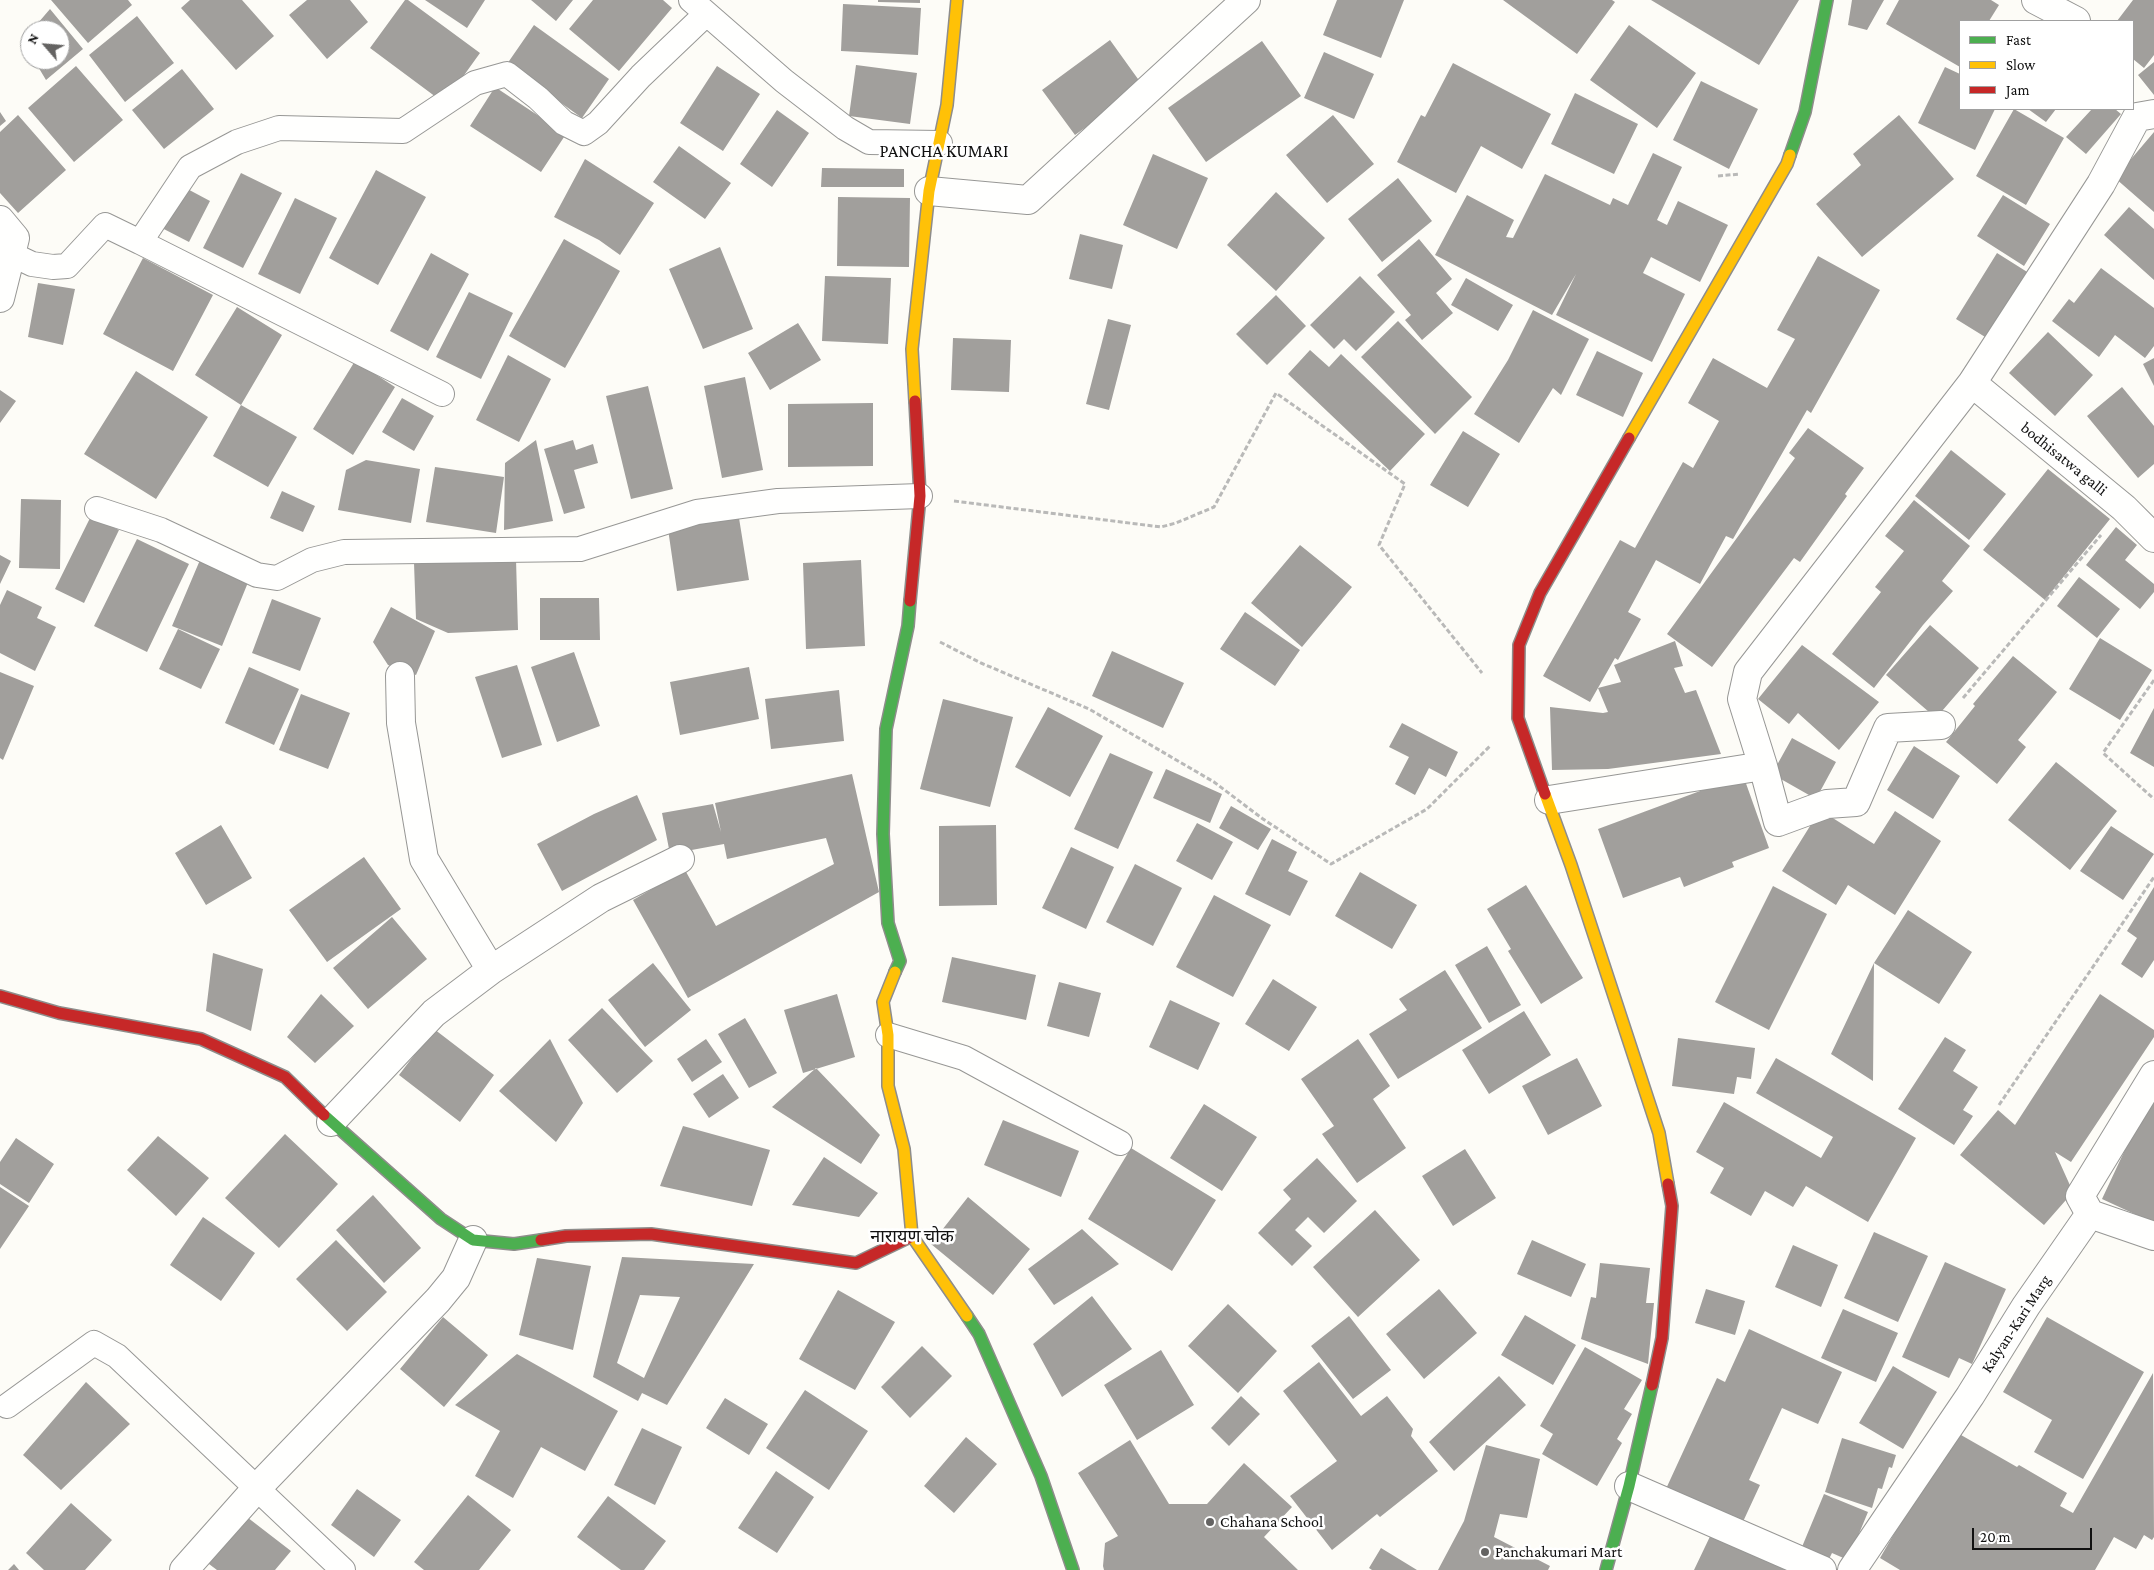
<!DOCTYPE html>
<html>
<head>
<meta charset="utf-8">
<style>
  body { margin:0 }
  #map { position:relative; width:2154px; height:1570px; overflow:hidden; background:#fdfcf7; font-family:"Crimson Pro",serif }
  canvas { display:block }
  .legend { position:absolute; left:1959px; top:20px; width:175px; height:90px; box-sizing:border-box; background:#fff; border:1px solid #a0a0a0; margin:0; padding:6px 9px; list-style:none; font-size:15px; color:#111 }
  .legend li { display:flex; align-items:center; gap:10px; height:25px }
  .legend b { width:25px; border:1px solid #a0a0a0 }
  .north { position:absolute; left:20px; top:20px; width:50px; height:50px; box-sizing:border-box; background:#fff; border:1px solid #a0a0a0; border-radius:50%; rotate:297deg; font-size:14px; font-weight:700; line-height:20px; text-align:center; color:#111 }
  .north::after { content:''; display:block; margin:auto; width:18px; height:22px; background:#646362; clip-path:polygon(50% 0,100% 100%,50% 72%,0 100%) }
  .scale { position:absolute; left:1972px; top:1528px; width:120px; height:22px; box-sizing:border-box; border:2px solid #111; border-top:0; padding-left:6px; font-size:15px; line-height:18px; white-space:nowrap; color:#111; -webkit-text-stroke:4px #fff; paint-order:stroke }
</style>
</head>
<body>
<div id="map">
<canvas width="2154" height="1570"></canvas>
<ul class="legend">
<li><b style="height:6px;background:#4caf50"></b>Fast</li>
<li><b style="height:6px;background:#ffc107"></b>Slow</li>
<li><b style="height:6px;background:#c62828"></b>Jam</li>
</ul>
<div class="north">N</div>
<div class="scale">20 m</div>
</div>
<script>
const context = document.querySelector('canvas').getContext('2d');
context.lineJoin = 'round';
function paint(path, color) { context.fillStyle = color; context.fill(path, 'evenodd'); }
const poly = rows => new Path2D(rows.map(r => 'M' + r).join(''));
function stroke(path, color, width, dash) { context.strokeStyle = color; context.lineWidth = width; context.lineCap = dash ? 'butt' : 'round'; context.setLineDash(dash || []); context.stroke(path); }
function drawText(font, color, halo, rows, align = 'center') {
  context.font = font + ' "Crimson Pro","Noto Sans Devanagari",serif'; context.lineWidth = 5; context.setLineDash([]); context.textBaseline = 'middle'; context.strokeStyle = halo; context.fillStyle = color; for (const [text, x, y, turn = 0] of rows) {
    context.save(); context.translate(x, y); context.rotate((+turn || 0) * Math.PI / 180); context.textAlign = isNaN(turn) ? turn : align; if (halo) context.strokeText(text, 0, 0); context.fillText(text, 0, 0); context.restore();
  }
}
paint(poly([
  [51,0,128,0,132,5,88,43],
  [190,0,242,0,274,36,236,70,181,8],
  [307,0,350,0,368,22,327,59,289,15],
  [405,0,408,0,480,53,444,103,370,48],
  [425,0,485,0,467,28],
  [531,0,573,0,556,21],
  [593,0,663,0,672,8,619,71,569,29],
  [878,0,920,0,920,3,878,2],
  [1337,0,1404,0,1381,58,1323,35],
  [1503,0,1612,0,1615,2,1577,54],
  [1651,0,1799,0,1759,65],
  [1852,0,1884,0,1867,30,1848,25],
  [1899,0,1991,0,1999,5,1989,21,1960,21,1960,67,1886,24],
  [2133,0,2154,0,2154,55,2144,68,2133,59,2133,21,2117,21],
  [843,4,921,8,918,55,841,51],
  [50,9,83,49,46,80,34,60,60,60,60,30,32,30],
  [137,16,174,63,125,102,89,55],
  [534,25,609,79,582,118,507,64],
  [1629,25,1696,73,1657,128,1590,80],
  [30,32,30,54,22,41],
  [1110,40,1143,86,1075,135,1042,90],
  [1262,41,1301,96,1206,162,1168,108],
  [1324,52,1374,74,1354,119,1304,98],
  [2154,62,2154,95,2138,75],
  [1453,63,1551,114,1522,169,1481,146,1456,193,1397,162,1421,115,1425,117],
  [856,65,917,73,910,124,849,116],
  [76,66,123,120,74,162,28,108],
  [717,66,760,94,723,151,680,123],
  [1945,67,1960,74,1960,109,1995,109,1975,150,1918,123],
  [182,69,214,109,164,149,132,110],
  [1701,81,1758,109,1729,169,1673,140],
  [495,87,566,134,541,172,470,126],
  [1575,93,1638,124,1614,174,1551,144],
  [2014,109,2064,138,2026,205,1976,176],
  [2028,109,2056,109,2046,122],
  [2092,109,2115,109,2121,114,2086,154,2066,137],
  [777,110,809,133,772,187,740,164],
  [0,112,6,121,0,126],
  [18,115,66,170,18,213,0,193,0,132],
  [1333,115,1374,164,1327,203,1286,155],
  [1899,115,1954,179,1862,257,1816,204,1861,165,1853,154],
  [2154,132,2154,212,2115,178],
  [679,146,731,183,705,219,653,182],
  [1653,153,1682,167,1657,220,1667,225,1678,201,1728,225,1700,282,1651,257,1643,273,1685,294,1652,362,1556,315,1576,274,1552,315,1435,255,1467,195,1514,220,1506,237,1513,238,1545,174,1610,205,1613,198,1628,205],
  [1153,154,1208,178,1177,249,1123,225],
  [585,159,654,203,620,255,599,240,554,217],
  [822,168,904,169,904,187,821,187],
  [376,170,426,197,378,285,329,258],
  [241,173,282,193,243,268,203,248],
  [1398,178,1432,221,1382,262,1348,219],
  [180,185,210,201,189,242,158,226],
  [1276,192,1325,238,1276,291,1227,245],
  [2003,195,2050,224,2024,266,1977,236],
  [838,197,910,198,909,267,837,266],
  [295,198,337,218,300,294,258,274],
  [2129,207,2154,229,2154,280,2104,235],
  [1080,234,1123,245,1112,289,1069,279],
  [564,239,620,271,565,368,509,336],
  [1419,239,1452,279,1436,293,1453,313,1422,340,1405,320,1411,315,1377,275],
  [720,247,753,329,703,349,669,269],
  [431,253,469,274,428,351,390,331],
  [1997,253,2032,275,1990,340,1956,319],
  [1818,256,1880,290,1811,413,1807,410,1733,539,1726,536,1700,584,1656,560,1628,612,1641,619,1618,660,1615,658,1590,702,1543,676,1620,540,1635,548,1683,462,1693,468,1719,421,1688,403,1713,358,1767,388,1795,339,1777,330],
  [143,258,213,295,173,371,103,334],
  [2101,268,2154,308,2154,346,2145,358,2115,335,2099,357,2052,321,2069,299,2074,303],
  [825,276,891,278,888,344,822,341],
  [1360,276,1395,312,1356,351,1344,339,1334,349,1310,325],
  [1466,278,1513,305,1498,331,1451,305],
  [38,283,75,289,63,345,28,337],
  [469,292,513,313,481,379,436,357],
  [1276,295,1306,326,1267,365,1236,334],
  [237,307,282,335,241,405,297,437,268,487,213,456,241,405,195,375],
  [1533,310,1589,339,1561,395,1553,388,1519,443,1474,414,1508,360],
  [1108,319,1131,325,1109,410,1086,404],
  [1398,321,1472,397,1435,434,1361,357],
  [798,323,821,360,770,390,748,353],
  [2048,332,2093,375,2055,416,2009,373],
  [953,338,1011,340,1009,392,951,390],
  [1310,350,1329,367,1341,354,1425,434,1390,471,1288,374],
  [1597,351,1643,373,1623,417,1576,395],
  [508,355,551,379,519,442,476,420],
  [2154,358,2154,386,2143,364],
  [355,361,395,387,353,455,313,429],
  [136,371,208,417,156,499,84,454],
  [745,377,763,470,722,478,704,386],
  [648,386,673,489,631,499,606,396],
  [2122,387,2154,426,2154,464,2138,478,2087,416],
  [0,390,16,401,0,423],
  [402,398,434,416,414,451,382,432],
  [873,403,873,466,788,467,788,404],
  [1808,428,1864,468,1845,494,1847,496,1800,562,1794,558,1712,667,1667,634,1795,458,1789,453],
  [1463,431,1500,454,1468,507,1430,485],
  [536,440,553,521,504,530,505,463],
  [573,440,576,450,593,444,598,463,574,470,585,508,564,514,544,449],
  [1951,450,2006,494,1969,540,1915,496],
  [366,460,420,469,411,523,338,510,346,470],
  [435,467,504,477,496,533,426,522],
  [2048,469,2110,519,2045,600,1983,550],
  [282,491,315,506,303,532,270,518],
  [21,499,61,500,60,569,19,568],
  [1914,500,1970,546,1942,581,1953,591,1923,625,1874,688,1832,654,1881,592,1875,587,1904,551,1885,536],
  [91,516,119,530,84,603,55,589],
  [739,518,749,580,677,591,668,529],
  [2116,527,2137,545,2125,560,2154,584,2154,592,2140,609,2086,565],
  [137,539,189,564,147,652,94,626],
  [1300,545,1352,587,1302,647,1251,603],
  [0,555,11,561,0,584],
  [516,559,518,630,448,633,416,619,414,563],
  [200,560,249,580,222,646,172,626],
  [861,560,865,646,806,649,803,563],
  [2079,577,2120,609,2097,638,2057,606],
  [7,590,42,607,37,618,56,627,35,671,0,653,0,605],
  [540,598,599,598,600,640,540,640],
  [272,599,321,618,300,671,252,653],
  [391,607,435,631,416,675,388,665,373,642],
  [1245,612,1300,650,1275,686,1220,649],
  [1930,625,1979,668,1936,718,1886,675],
  [178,629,220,649,201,689,159,669],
  [2100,638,2152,670,2120,720,2069,689],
  [1675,641,1683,666,1674,668,1685,693,1696,690,1721,754,1608,769,1552,770,1550,707,1603,713,1608,712,1598,688,1621,682,1614,665],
  [1802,645,1879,702,1839,750,1798,713,1789,724,1758,699],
  [1112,651,1184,683,1163,728,1092,696],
  [574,652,600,726,557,742,531,667],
  [2013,656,2057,692,2018,740,2026,747,1997,784,1946,742,1975,706,1973,704],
  [517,665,542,745,502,758,475,677],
  [249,667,299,689,274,745,225,723],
  [749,667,759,719,680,735,670,682],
  [0,672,34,686,3,760,0,758],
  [839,690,844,741,771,749,765,699],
  [301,694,350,713,328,769,279,750],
  [943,699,1013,717,990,807,920,789],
  [1048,707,1103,736,1070,797,1015,767],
  [2154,708,2154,767,2130,753],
  [1402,723,1458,752,1446,777,1429,768,1415,795,1395,784,1409,757,1389,747],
  [1792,738,1836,762,1816,799,1772,774],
  [1914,746,1960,776,1933,819,1887,790],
  [1110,753,1153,772,1118,849,1074,829],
  [2056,762,2117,811,2070,870,2008,820],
  [1166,769,1222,794,1210,823,1153,798],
  [852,774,879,892,688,998,633,900,685,870,716,926,834,864,826,838,727,859,724,844,670,854,662,813,713,804,721,832,715,803],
  [1743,775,1769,848,1732,862,1734,867,1684,887,1680,877,1623,898,1598,829],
  [637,795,657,840,562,891,537,844,594,814],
  [1231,806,1271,829,1258,850,1219,828],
  [1820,810,1874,844,1895,811,1941,841,1895,915,1848,885,1836,905,1782,871],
  [1197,823,1233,842,1212,880,1176,861],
  [221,825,252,878,206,905,175,853],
  [996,825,997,905,939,906,939,826],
  [2111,826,2154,854,2123,900,2080,871],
  [1272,839,1297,852,1288,871,1308,881,1290,916,1245,894],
  [1071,847,1114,867,1086,929,1042,908],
  [364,857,401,909,327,962,289,910],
  [1135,864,1182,888,1153,946,1106,922],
  [1360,872,1417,905,1392,949,1335,916],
  [1526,885,1583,978,1541,1004,1508,951,1511,949,1487,909],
  [1773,886,1827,914,1769,1030,1715,1002],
  [2154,887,2154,960,2142,978,2121,964,2137,938,2127,931],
  [1214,895,1271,925,1233,997,1176,967],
  [1908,910,1972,952,1939,1004,1874,963,1873,1081,1831,1054,1874,963],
  [392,917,427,959,368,1009,333,968],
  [1487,946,1521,1005,1489,1023,1455,965],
  [213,953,263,969,251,1031,206,1011],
  [952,957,1036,975,1026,1020,942,1002],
  [653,963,691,1010,645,1047,608,1000],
  [1445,970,1482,1028,1398,1079,1369,1034,1407,1010,1399,999],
  [1273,979,1317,1007,1289,1051,1245,1024],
  [1059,982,1101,993,1089,1037,1047,1026],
  [321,994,354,1026,315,1063,287,1037],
  [837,994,855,1057,803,1073,784,1010],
  [2100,994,2154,1030,2154,1037,2071,1162,2055,1152,2073,1192,2044,1225,1960,1155,1998,1110,2015,1125],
  [1170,1000,1220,1023,1198,1070,1149,1047],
  [602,1008,653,1061,617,1093,568,1040],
  [1524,1011,1551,1055,1489,1094,1462,1050],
  [745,1018,777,1073,749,1088,718,1034],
  [434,1029,494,1075,460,1122,399,1075],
  [1945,1037,1966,1050,1953,1071,1978,1087,1963,1110,1973,1116,1954,1145,1898,1109],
  [1678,1038,1755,1048,1751,1079,1737,1077,1734,1094,1672,1086],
  [550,1039,583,1103,556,1142,499,1091],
  [706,1039,722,1062,692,1082,677,1059],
  [1358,1039,1390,1086,1373,1099,1406,1148,1357,1183,1322,1134,1334,1126,1301,1079],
  [1577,1058,1602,1106,1548,1135,1522,1086],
  [1776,1058,1916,1138,1868,1222,1806,1186,1793,1207,1765,1191,1751,1216,1710,1193,1724,1168,1696,1152,1724,1102,1821,1158,1833,1137,1756,1093],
  [816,1068,880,1135,861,1164,772,1107],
  [723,1074,739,1098,709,1118,693,1094],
  [2152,1092,2154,1093,2154,1223,2102,1199],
  [1204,1104,1257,1137,1222,1191,1170,1158],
  [1003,1120,1079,1151,1061,1197,984,1165],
  [683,1126,770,1150,752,1206,660,1186],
  [285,1134,338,1184,279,1248,225,1198],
  [158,1136,209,1178,176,1216,127,1170],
  [16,1138,54,1164,29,1203,0,1184,0,1162],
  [1131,1148,1216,1200,1172,1271,1088,1219],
  [1465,1149,1496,1198,1453,1226,1422,1176],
  [824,1157,878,1193,859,1217,792,1205],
  [1317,1158,1357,1201,1324,1233,1308,1217,1295,1230,1312,1246,1292,1266,1258,1233,1291,1199,1283,1190],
  [0,1187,29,1206,0,1249],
  [373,1195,421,1248,384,1283,336,1230],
  [968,1197,1030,1249,993,1295,931,1244],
  [1375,1210,1420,1260,1358,1317,1313,1267],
  [203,1217,255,1253,221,1301,170,1265],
  [1082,1229,1119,1264,1054,1305,1028,1269],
  [1874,1232,1928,1256,1898,1322,1844,1298],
  [336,1240,387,1292,347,1331,296,1279],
  [1532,1240,1586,1264,1571,1297,1517,1274],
  [1793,1245,1838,1265,1821,1307,1775,1287],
  [622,1257,754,1264,667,1405,642,1393,638,1401,593,1377],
  [640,1295,680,1297,644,1378,617,1363],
  [537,1258,591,1266,573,1350,519,1335],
  [1945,1262,2006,1289,1972,1364,1959,1358,1949,1378,1902,1357],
  [1600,1263,1650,1268,1646,1303,1654,1303,1648,1364,1581,1339,1591,1297,1596,1298],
  [1439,1289,1477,1333,1424,1379,1386,1334],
  [1706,1289,1745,1301,1735,1335,1695,1323],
  [838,1290,895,1322,855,1390,799,1359],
  [1092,1296,1132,1349,1062,1397,1033,1344],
  [1228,1304,1277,1351,1238,1393,1188,1346],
  [1843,1309,1898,1333,1876,1382,1821,1358],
  [1525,1315,1576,1345,1553,1385,1501,1355],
  [1349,1316,1391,1370,1353,1399,1311,1346],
  [443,1317,488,1355,444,1407,400,1369],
  [2047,1317,2144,1372,2083,1479,2034,1452,2052,1420,2003,1392],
  [1749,1329,1842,1372,1818,1424,1782,1408,1749,1480,1760,1485,1741,1526,1665,1491,1717,1378,1725,1382],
  [922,1346,952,1376,910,1418,881,1387],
  [1585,1347,1642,1380,1624,1409,1632,1414,1617,1439,1622,1443,1597,1486,1542,1454,1553,1434,1540,1426],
  [1161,1350,1194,1405,1137,1440,1104,1385],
  [517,1354,618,1411,585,1471,541,1447,513,1498,475,1476,500,1431,455,1405],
  [1319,1362,1361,1416,1387,1396,1413,1429,1411,1436,1438,1471,1380,1517,1377,1514,1332,1550,1290,1496,1337,1461,1283,1391],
  [1893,1366,1937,1392,1903,1449,1859,1423],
  [2153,1373,2154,1537,2152,1540,2144,1535,2136,1549,2114,1537,2095,1570,1900,1570,1880,1558,1954,1431,2017,1467,2019,1465,2067,1493,2060,1506,2073,1513],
  [1499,1376,1526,1405,1454,1471,1429,1442],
  [86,1382,130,1424,61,1490,23,1455],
  [805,1390,868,1431,829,1490,766,1448],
  [1241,1396,1260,1414,1229,1446,1211,1428],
  [725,1398,768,1424,749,1455,706,1428],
  [642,1428,682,1447,655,1505,614,1485],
  [966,1437,997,1464,954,1513,924,1486],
  [1842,1438,1896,1455,1892,1468,1889,1467,1882,1489,1878,1488,1872,1508,1825,1492],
  [1130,1440,1169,1504,1207,1504,1244,1463,1292,1507,1264,1537,1298,1570,1104,1570,1103,1566,1105,1543,1118,1536,1078,1473],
  [1486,1445,1540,1459,1527,1518,1500,1514,1494,1537,1550,1566,1548,1570,1438,1570,1464,1521],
  [776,1471,814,1497,777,1553,738,1528],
  [357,1489,401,1520,374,1557,331,1525],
  [1824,1494,1868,1512,1848,1560,1832,1553,1826,1565,1799,1554],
  [468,1495,511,1530,479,1570,424,1570,414,1562],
  [608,1496,666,1541,644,1570,621,1570,577,1537],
  [71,1503,112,1540,85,1570,44,1570,26,1553],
  [243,1514,291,1551,275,1570,217,1570,205,1561],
  [1715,1526,1809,1570,1694,1570],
  [1381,1548,1417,1570,1372,1570,1369,1568],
  [14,1564,19,1570,8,1570]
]), '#a19f9c');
const lane = poly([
  [691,0,784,81,845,128,869,142,940,143],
  [140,242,442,394],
  [11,254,32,264,53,267,67,266,105,225,140,242,190,167,237,142,279,128,403,131,475,83,507,74,538,98,564,123,584,133,598,123,641,76,706,14],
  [97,509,161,530,257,575,277,578,312,560,344,552,580,549,697,512,778,501,920,496],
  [888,1035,964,1058,1120,1143],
  [7,1406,94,1343,117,1356,343,1570]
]);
const street = poly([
  [2036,0,2076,21],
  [929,191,1028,200,1246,0],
  [0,220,15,238,0,298],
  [1972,383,2124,508,2154,538],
  [400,676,401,723,424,859,491,970],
  [1763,766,1778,822,1827,804,1856,802,1888,728,1941,725],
  [1549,800,1763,766,1742,699,1748,672,1972,383,2101,184,2137,117,2154,114],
  [331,1122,434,1013,491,970,601,898,680,859],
  [2090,1214,2154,1236],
  [1629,1486,1822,1570],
  [184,1570,256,1489,438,1300,456,1278,473,1240],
  [1852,1570,1970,1396,2026,1306,2090,1214,2080,1196,2154,1075]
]);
const fast = poly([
  [1790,155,1805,112,1827,0],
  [895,972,900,961,888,923,883,834,886,729,908,626,910,601],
  [324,1115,441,1219,473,1240,514,1244,541,1240],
  [967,1316,979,1334,1041,1476,1073,1570],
  [1606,1570,1629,1486,1652,1385]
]);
const slow = poly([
  [915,401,912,349,929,191,947,105,957,0],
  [1629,438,1787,164,1790,155],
  [1545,794,1571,865,1659,1133,1668,1184],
  [895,972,883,1002,888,1035,888,1086,904,1149,912,1236,967,1316]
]);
const jam = poly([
  [910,601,920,496,915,401],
  [1545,794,1518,718,1519,645,1540,593,1629,438],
  [0,996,59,1013,201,1039,285,1077,324,1115],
  [541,1240,566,1236,651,1234,856,1263,912,1236],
  [1652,1385,1662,1338,1672,1206,1668,1184]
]);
stroke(lane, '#979795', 26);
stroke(street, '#979795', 30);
stroke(fast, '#8e8d8b', 14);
stroke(slow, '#8e8d8b', 14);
stroke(jam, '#8e8d8b', 14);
stroke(poly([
  [1718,176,1740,174],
  [954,501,1161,527,1176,523,1214,507,1276,393,1405,484,1379,545,1482,673],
  [940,642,981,663,1089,709,1214,782,1263,819,1331,864,1427,809,1490,746],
  [2154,680,2103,753,2154,799],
  [1963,698,2101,535],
  [1999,1105,2154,877]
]), '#b9b9b8', 3, [5, 2.5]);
stroke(lane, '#fffffe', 24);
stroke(street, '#fffffe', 28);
stroke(fast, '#4caf50', 11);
stroke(slow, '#ffc107', 11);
stroke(jam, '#c62828', 11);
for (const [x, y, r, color] of [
  [1210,1522,5,"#646362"],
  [1485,1552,5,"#646362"]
]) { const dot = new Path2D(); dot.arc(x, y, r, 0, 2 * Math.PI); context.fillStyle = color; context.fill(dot); stroke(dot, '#fff', 2); }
drawText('16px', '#111', '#fff', [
  ["bodhisatwa galli",2064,459,39],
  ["Kalyan-Kari Marg",2016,1324,-57]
]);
drawText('16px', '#111', '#fff', [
  ["Chahana School",1220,1522],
  ["Panchakumari Mart",1495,1552]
], 'left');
drawText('18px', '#111', '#fff', [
  ["PANCHA KUMARI",944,151],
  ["नारायण चोक",912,1236]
]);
</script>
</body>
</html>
